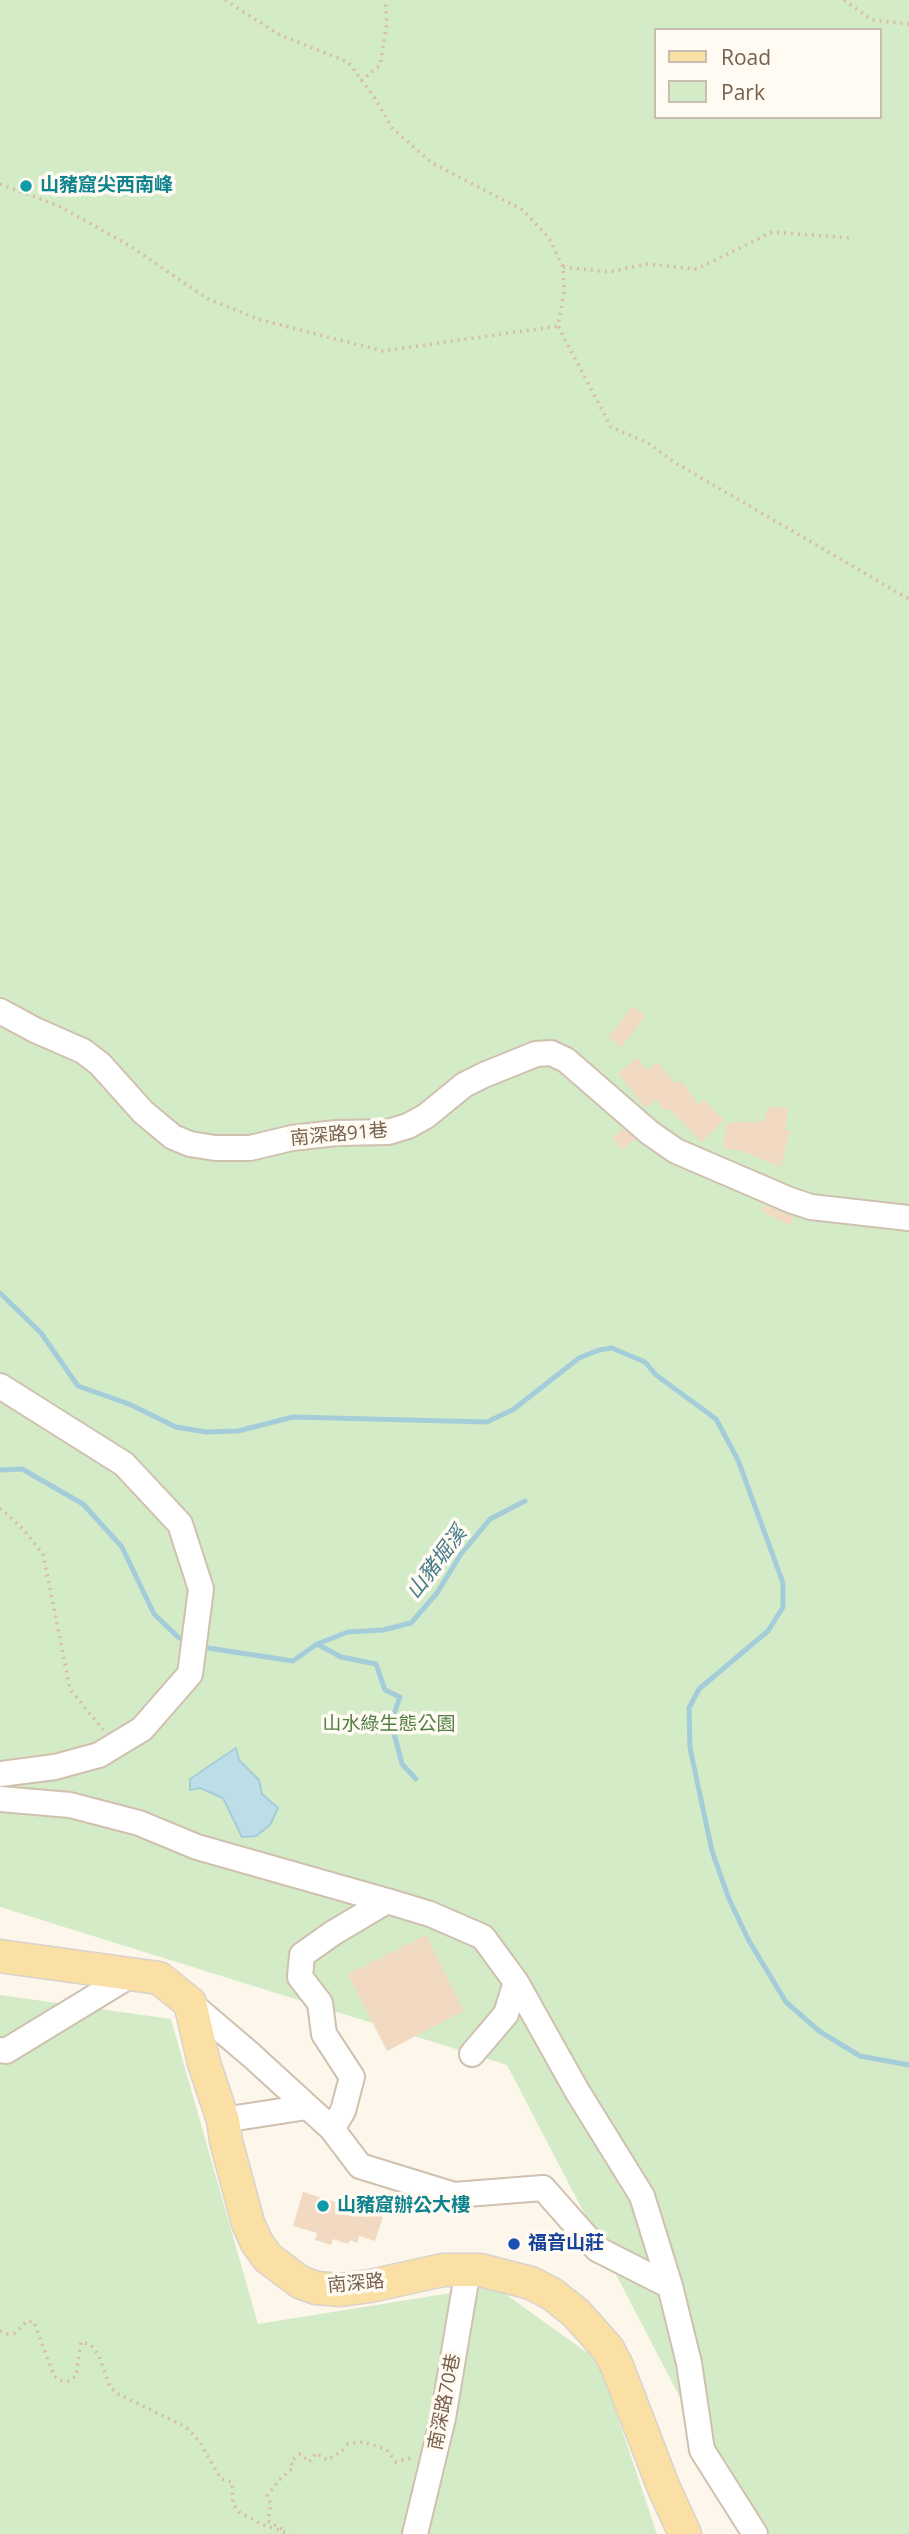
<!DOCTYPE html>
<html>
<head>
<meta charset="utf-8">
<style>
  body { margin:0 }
  #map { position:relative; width:909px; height:2534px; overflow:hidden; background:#fdf7eb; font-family:"Open Sans",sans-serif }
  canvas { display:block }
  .legend { position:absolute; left:654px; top:28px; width:228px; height:91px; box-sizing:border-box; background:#fffbf2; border:2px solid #c9bdb0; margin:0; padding:9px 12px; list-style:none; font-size:21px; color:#79604d }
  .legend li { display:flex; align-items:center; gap:14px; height:35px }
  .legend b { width:35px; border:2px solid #c9bdb0 }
</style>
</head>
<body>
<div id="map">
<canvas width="909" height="2534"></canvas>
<ul class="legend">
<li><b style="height:9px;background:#fae0a5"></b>Road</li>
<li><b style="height:19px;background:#d4ebc8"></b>Park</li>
</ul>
</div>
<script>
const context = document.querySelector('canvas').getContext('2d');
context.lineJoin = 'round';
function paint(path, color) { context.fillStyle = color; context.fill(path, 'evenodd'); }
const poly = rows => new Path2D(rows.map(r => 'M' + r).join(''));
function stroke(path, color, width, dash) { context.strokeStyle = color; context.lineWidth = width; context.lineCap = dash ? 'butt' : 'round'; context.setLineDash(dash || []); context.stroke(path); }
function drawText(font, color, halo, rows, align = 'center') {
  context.font = font + ' "Open Sans","Noto Sans TC",sans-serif'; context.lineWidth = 7; context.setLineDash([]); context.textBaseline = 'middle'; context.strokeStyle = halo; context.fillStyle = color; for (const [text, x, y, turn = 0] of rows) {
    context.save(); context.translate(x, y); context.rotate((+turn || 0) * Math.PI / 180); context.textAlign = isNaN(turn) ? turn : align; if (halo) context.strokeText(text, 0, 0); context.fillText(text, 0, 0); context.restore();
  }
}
paint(poly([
  [0,0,909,0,909,2534,751,2534,507,2065,0,1907],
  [655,30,879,30,879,117,655,117],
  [0,1995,171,2019,258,2324,494,2286,599,2361,657,2534,0,2534]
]), '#d4ebc8');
const water = poly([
  [236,1748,239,1760,259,1780,262,1794,278,1808,270,1825,256,1836,242,1837,223,1798,200,1788,190,1790,190,1779,236,1748]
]);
paint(water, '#bedee7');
stroke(water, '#a5cdd9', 2);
stroke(poly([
  [0,1293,41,1333,78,1386,129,1404,176,1427,206,1432,238,1431,293,1417,487,1422,514,1409,579,1358,599,1350,612,1348,645,1362,656,1375,716,1419,738,1460,783,1583,783,1607,768,1631,699,1689,689,1708,690,1748,712,1851,729,1899,749,1941,786,2002,819,2031,860,2056,909,2065],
  [0,1470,22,1469,83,1504,122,1547,154,1614,179,1638],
  [317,1644,341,1657,376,1664,385,1690,400,1697,391,1722,402,1764,416,1779],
  [208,1648,293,1661,317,1644,348,1632,383,1630,411,1623,437,1593,461,1554,490,1519,525,1501]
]), '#a5cdd9', 5);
paint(poly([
  [632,1007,645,1016,621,1047,609,1037],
  [638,1058,647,1070,658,1062,675,1084,681,1080,699,1105,704,1100,724,1120,701,1142,669,1108,665,1111,656,1099,645,1108,618,1073],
  [768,1107,788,1108,785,1130,790,1130,781,1167,741,1151,723,1148,727,1123,764,1121],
  [623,1129,635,1139,622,1150,612,1138],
  [764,1205,794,1217,790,1225,761,1211],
  [426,1935,464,2011,387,2051,348,1974],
  [303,2192,383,2217,375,2241,359,2236,357,2243,350,2240,348,2244,333,2239,331,2245,315,2240,317,2233,293,2226]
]), '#f2d9c2');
const minor = poly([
  [0,1011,35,1030,83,1051,100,1064,143,1112,173,1137,190,1144,215,1148,250,1148,292,1138,336,1133,388,1132,408,1126,426,1116,464,1085,484,1075,536,1054,551,1053,566,1060,650,1133,676,1151,790,1200,811,1207,909,1218],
  [0,1386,124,1464,180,1524,201,1589,190,1674,142,1729,99,1755,55,1767,0,1774],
  [0,1799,70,1805,139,1823,197,1847,387,1901,333,1933,302,1955,300,1977,320,2003,324,2034,352,2077,343,2111,332,2129],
  [387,1901,430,1914,483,1937,516,1982,506,2014,472,2054],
  [516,1982,577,2091,642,2196,670,2286],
  [190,2003,251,2055,332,2129,360,2166,454,2195,543,2188,597,2249,670,2286,689,2363,702,2450,755,2534],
  [0,2050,6,2051,134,1973],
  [223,2120,307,2107],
  [415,2534,443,2418,468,2269]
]);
const major = poly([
  [0,1956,159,1978,190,2003,204,2063,223,2120,226,2141,248,2223,257,2243,268,2258,300,2282,316,2288,341,2290,370,2286,443,2270,480,2270,531,2283,552,2294,576,2313,608,2349,617,2366,663,2486,685,2534]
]);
stroke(minor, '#d0c0af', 28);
stroke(major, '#d9d2cd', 35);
stroke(poly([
  [225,0,280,35,348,62,375,98,392,128,432,163,523,210,549,238,563,267,564,293,558,326,611,427,648,443,674,462,909,599],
  [844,0,872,20,909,24],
  [361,81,380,65,387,23,385,0],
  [0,184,59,206,130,246,208,299,261,320,383,351,558,326],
  [563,267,609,272,646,264,697,269,772,232,851,238],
  [0,1508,21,1527,43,1554,70,1689,103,1730],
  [0,2331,8,2334,15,2333,27,2321,34,2322,54,2376,62,2381,70,2381,76,2376,81,2342,91,2345,99,2356,110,2387,118,2394,186,2427,199,2441,221,2479,232,2482,233,2504,239,2512,261,2524,290,2534],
  [282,2529,268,2521,271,2504,267,2496,279,2480,293,2468,291,2461,300,2454,309,2462,316,2453,327,2460,341,2452,348,2444,363,2442,386,2449,396,2462,411,2458]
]), '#d8bca5', 3.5, [2, 5]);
stroke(minor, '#fff', 24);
stroke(major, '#fae0a5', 32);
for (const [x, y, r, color] of [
  [26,186,7,"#0f9aa8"],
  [323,2206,7,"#0f9aa8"],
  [514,2244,7,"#1a4fb4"]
]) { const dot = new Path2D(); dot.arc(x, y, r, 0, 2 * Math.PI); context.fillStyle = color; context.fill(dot); stroke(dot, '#fffbf2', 2.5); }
drawText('bold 19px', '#0d838f', '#fffbf2', [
  ["山豬窟尖西南峰",40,186],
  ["山豬窟辦公大樓",337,2206]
], 'left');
drawText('19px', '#79604d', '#fffbf2', [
  ["南深路91巷",339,1135,-5],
  ["南深路",356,2284,-5],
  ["南深路70巷",445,2402,-79]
]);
drawText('19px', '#527e44', '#fffbf2', [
  ["山水綠生態公園",389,1725]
]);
drawText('bold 19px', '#164399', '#fffbf2', [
  ["福音山莊",528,2244]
], 'left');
drawText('italic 21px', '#467b8b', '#fffbf2', [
  ["山豬堀溪",437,1563,-53]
]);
</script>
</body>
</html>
